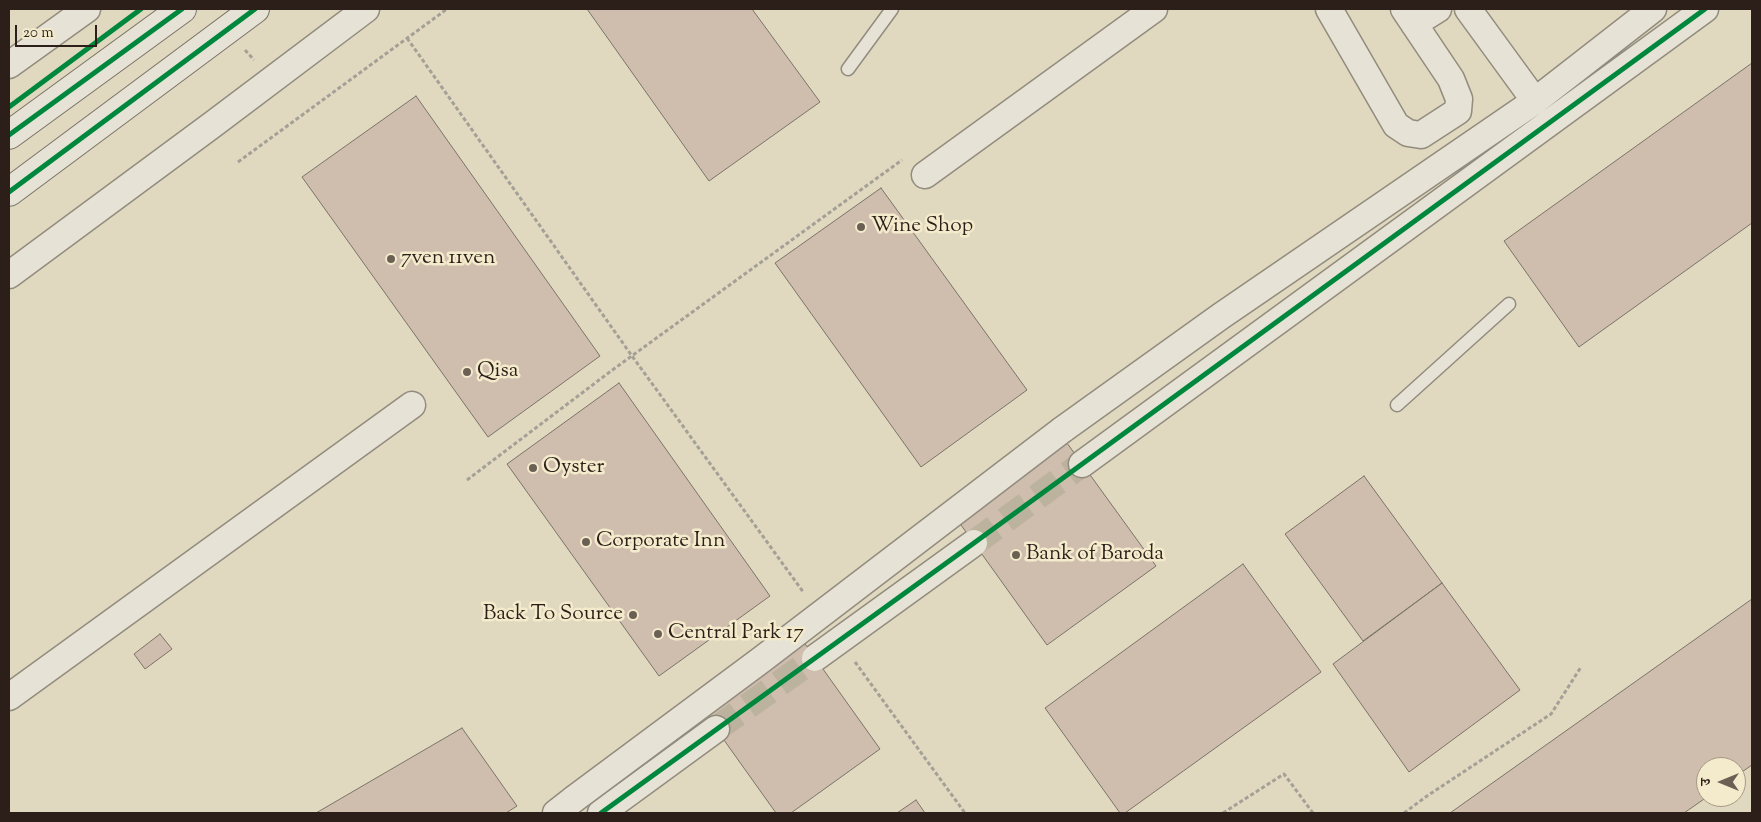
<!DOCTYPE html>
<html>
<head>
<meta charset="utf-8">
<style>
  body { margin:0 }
  #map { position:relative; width:1761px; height:822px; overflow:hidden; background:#e0d8bf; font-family:"Sorts Mill Goudy","Noto Serif Devanagari",serif }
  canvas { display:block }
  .frame { position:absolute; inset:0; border:10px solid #2c1f1a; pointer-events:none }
  .north { position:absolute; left:1696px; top:757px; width:50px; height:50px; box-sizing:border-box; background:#f4ebcc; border:1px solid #a49985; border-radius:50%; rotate:270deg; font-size:14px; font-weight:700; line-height:20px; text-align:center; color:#2c1f1a }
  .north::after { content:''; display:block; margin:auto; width:18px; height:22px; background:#6b6054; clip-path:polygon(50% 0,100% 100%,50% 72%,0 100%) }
  .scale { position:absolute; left:15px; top:25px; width:82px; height:22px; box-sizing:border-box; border:2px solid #2c1f1a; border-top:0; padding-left:6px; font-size:15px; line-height:18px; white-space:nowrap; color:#2c1f1a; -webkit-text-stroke:4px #f4ebcc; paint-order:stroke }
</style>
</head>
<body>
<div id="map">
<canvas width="1761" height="822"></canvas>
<div class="frame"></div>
<div class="north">उ</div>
<div class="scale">20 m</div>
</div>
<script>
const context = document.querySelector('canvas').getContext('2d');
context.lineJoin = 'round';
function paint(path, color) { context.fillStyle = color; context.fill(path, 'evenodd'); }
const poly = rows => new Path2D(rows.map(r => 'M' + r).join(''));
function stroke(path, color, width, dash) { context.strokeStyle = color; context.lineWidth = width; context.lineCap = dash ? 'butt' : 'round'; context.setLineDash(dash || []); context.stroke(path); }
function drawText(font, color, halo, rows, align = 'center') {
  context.font = font + ' "Sorts Mill Goudy",serif'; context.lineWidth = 5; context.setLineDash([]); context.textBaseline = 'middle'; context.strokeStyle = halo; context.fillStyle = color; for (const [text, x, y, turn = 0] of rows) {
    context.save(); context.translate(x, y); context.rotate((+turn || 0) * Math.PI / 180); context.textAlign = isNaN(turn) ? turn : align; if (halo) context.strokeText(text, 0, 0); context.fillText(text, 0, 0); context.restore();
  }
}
const building = poly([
  [587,9,752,9,820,102,709,181,587,9],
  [1752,63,1752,223,1579,347,1504,241,1752,63],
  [416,96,600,356,488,437,302,177,416,96],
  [881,188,1027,390,921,467,775,263,881,188],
  [619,383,770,596,659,676,507,464,619,383],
  [1059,432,1156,566,1047,645,951,511,1059,432],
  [1364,476,1442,583,1363,641,1285,534,1364,476],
  [1243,564,1321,672,1125,813,1120,813,1045,708,1243,564],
  [1442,583,1520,690,1409,772,1333,664,1442,583],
  [1752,599,1752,765,1736,776,1736,767,1706,767,1707,797,1684,813,1450,813,1752,599],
  [793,627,880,749,791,813,776,813,694,698,793,627],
  [160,634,172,649,145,669,134,654,160,634],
  [462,728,517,806,506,813,316,813,462,728],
  [916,800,925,813,897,813,916,800]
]);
paint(building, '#cfbdae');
stroke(building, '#7a7468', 1);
stroke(poly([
  [974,543,1082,464],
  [716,729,815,658]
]), '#bcb39e', 26, [26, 13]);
const lane = poly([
  [848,69,892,9],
  [1397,405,1509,304]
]);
const street = poly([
  [1329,9,1396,125,1408,133,1421,135,1458,111,1459,99,1451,79,1404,9],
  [1468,9,1535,101],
  [1414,24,1438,9],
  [9,65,87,9],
  [925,175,1154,9],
  [9,275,212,125,366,9],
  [1062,430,1221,316,1535,101,1653,9],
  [1082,464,1705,9],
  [9,697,412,405],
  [556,813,574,799],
  [601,813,716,729]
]);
const secondary = poly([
  [9,135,182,9],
  [9,192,255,9]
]);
stroke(lane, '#928c7e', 15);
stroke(street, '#928c7e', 29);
stroke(secondary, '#7a7468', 30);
stroke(poly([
  [407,38,632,356,804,593],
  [245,50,254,60],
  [238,162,447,9],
  [467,480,611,371,902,160],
  [855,662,965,813],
  [1223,813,1284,774,1313,813],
  [1404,813,1427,796,1551,714,1581,667]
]), '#a4a096', 3, [4, 2.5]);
stroke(lane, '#e6e2d5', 12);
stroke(street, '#e6e2d5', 26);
stroke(secondary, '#e6e2d5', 28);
const streetBridge = poly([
  [815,658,974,543],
  [574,799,761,660,1062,430]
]);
stroke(streetBridge, '#928c7e', 29, []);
stroke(streetBridge, '#e6e2d5', 26);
stroke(poly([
  [9,107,141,9],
  [9,135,182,9],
  [9,192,255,9],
  [601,813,974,543,1705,9]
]), '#00873e', 5);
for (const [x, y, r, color] of [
  [861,227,5,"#6b6054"],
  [391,259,5,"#6b6054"],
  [467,372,5,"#6b6054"],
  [533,468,5,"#6b6054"],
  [586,542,5,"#6b6054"],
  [1016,555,5,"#6b6054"],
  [633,615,5,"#6b6054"],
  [658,634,5,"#6b6054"]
]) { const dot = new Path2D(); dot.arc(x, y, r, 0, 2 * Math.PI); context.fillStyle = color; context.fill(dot); stroke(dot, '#f4ebcc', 2); }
drawText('21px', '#2c1f1a', '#f4ebcc', [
  ["Wine Shop",871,227],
  ["7ven 11ven",401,259],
  ["Qisa",477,372],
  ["Oyster",543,468],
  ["Corporate Inn",596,542],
  ["Bank of Baroda",1026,555],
  ["Back To Source",623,615,"right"],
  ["Central Park 17",668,634]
], 'left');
</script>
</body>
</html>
